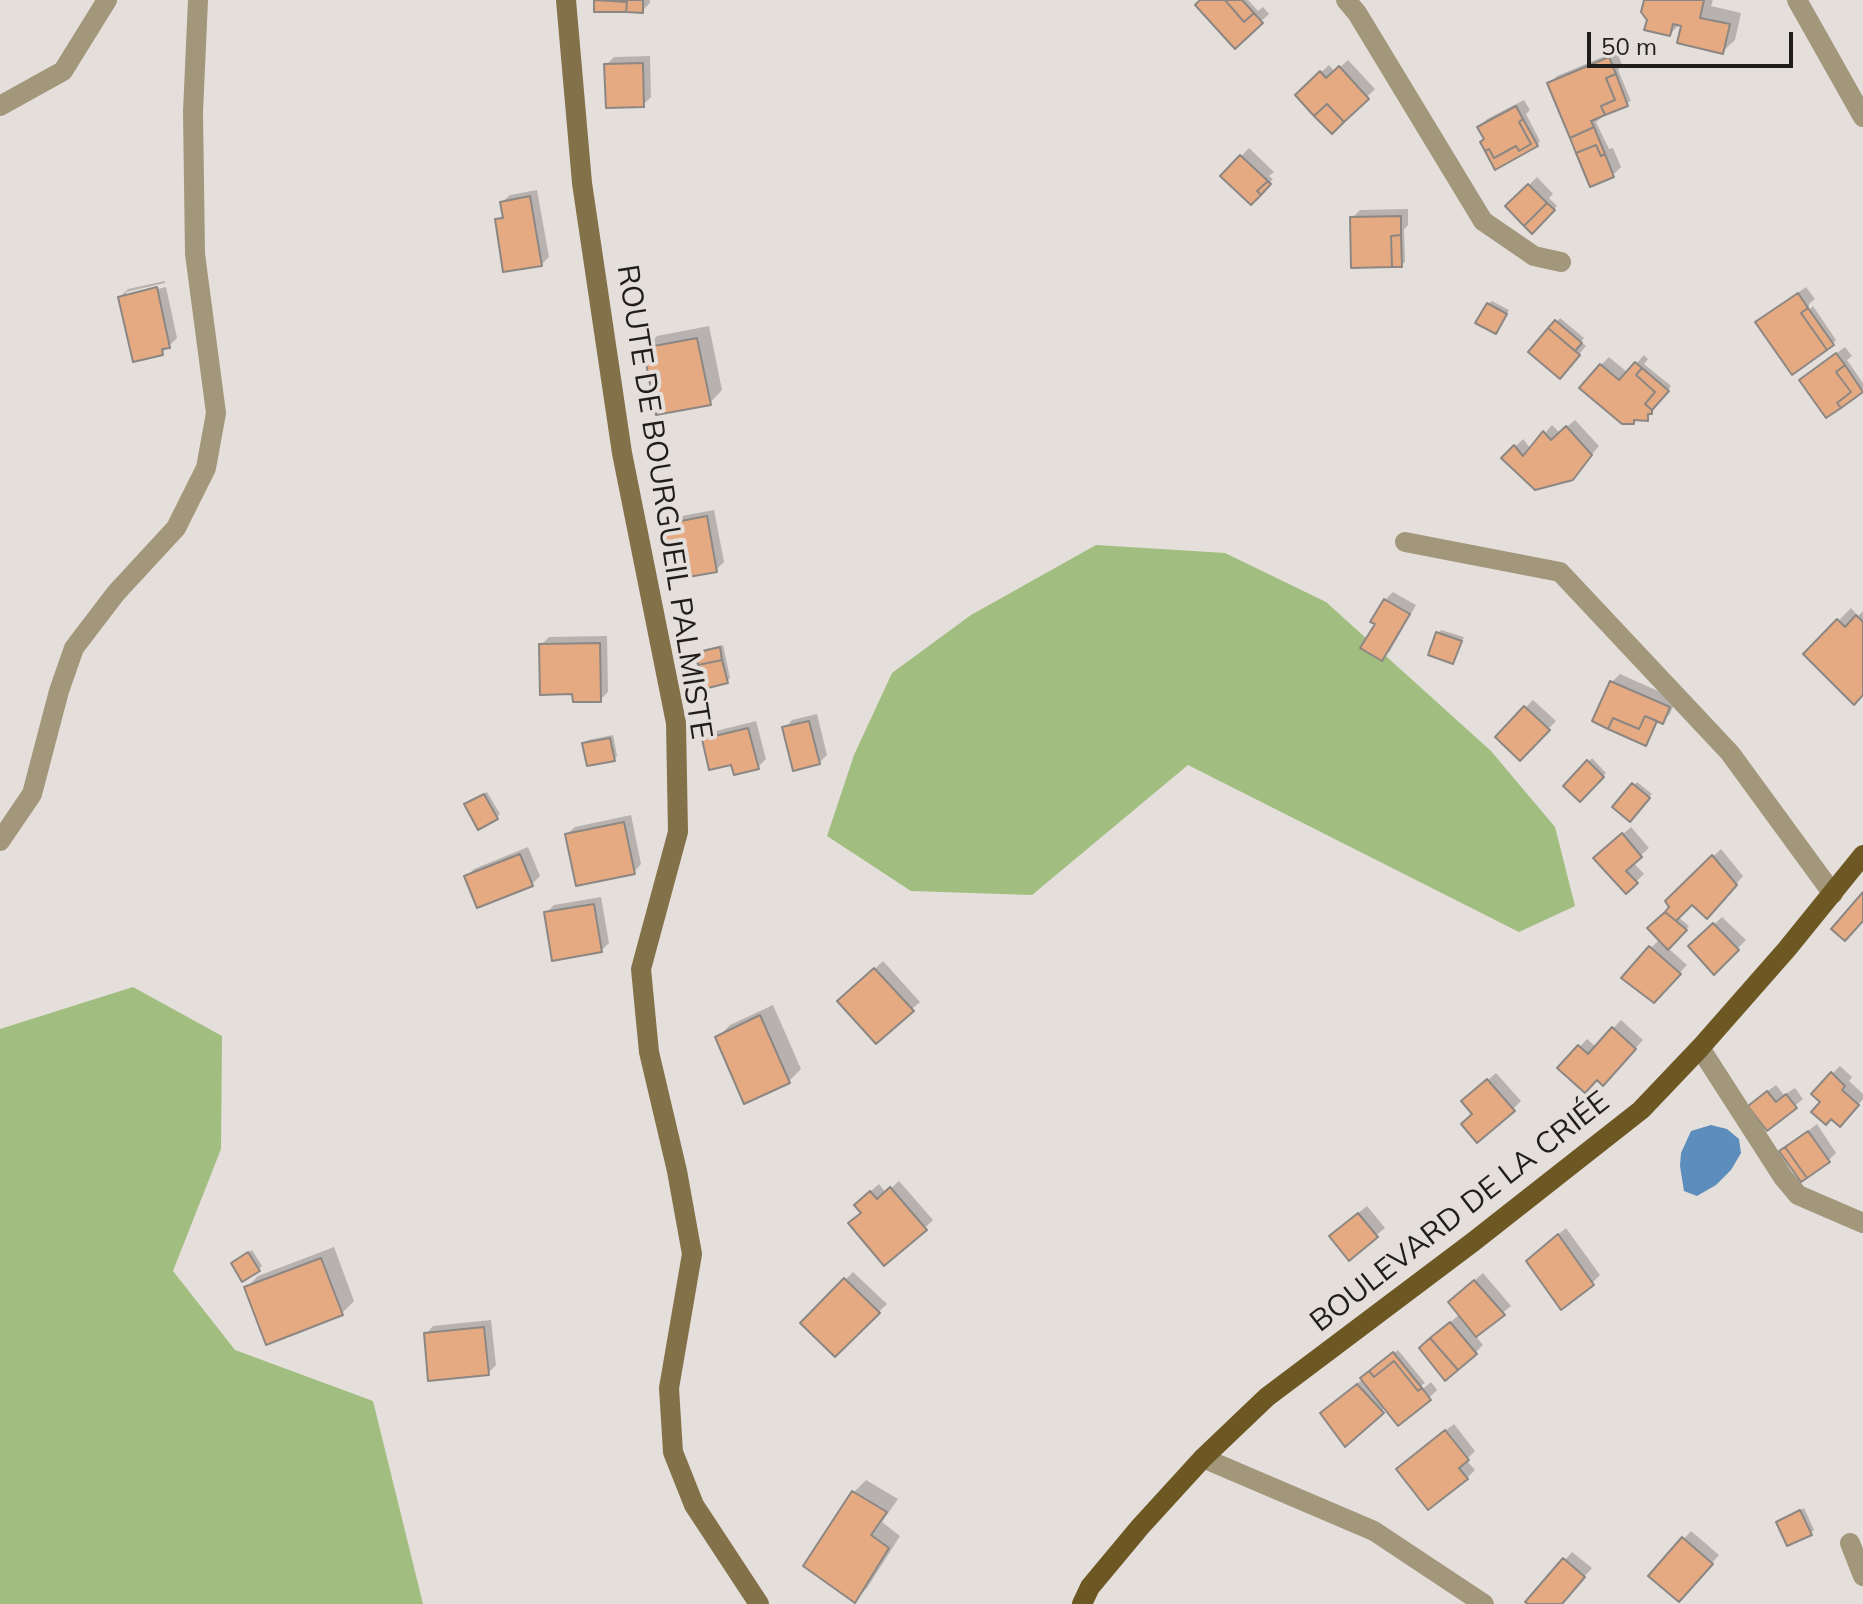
<!DOCTYPE html>
<html>
<head>
<meta charset="utf-8">
<style>
  body { margin:0 }
  #map { position:relative; width:1863px; height:1604px; overflow:hidden; background:#e5dfdb; font-family:Mulish,sans-serif }
  canvas { display:block }
  .scale { position:absolute; left:1587px; top:32px; width:206px; height:36px; box-sizing:border-box; border:4px solid #201e1c; border-top:0; padding-left:10px; font-size:24px; line-height:28px; white-space:nowrap; color:#201e1c; -webkit-text-stroke:6px #e5dfdb; paint-order:stroke }
</style>
</head>
<body>
<div id="map">
<canvas width="1863" height="1604"></canvas>
<div class="scale">50 m</div>
</div>
<script>
const context = document.querySelector('canvas').getContext('2d');
context.lineJoin = 'round';
function paint(path, color) { context.fillStyle = color; context.fill(path, 'evenodd'); }
const poly = rows => new Path2D(rows.map(r => 'M' + r).join(''));
function stroke(path, color, width, dash) { context.strokeStyle = color; context.lineWidth = width; context.lineCap = dash ? 'butt' : 'round'; context.setLineDash(dash || []); context.stroke(path); }
function drawText(font, color, halo, rows, align = 'center') {
  context.font = font + ' Mulish,sans-serif'; context.lineWidth = 8; context.setLineDash([]); context.textBaseline = 'middle'; context.strokeStyle = halo; context.fillStyle = color; for (const [text, x, y, turn = 0] of rows) {
    context.save(); context.translate(x, y); context.rotate((+turn || 0) * Math.PI / 180); context.textAlign = isNaN(turn) ? turn : align; if (halo) context.strokeText(text, 0, 0); context.fillText(text, 0, 0); context.restore();
  }
}
paint(poly([
  [1096,545,1225,553,1326,602,1491,751,1555,827,1575,906,1519,932,1188,765,1032,895,911,891,827,836,854,755,892,673,971,615],
  [133,987,222,1036,221,1149,173,1271,235,1350,373,1401,423,1604,0,1604,0,1029]
]), '#a1bd7f');
paint(poly([
  [1711,1125,1727,1129,1739,1139,1741,1153,1731,1170,1716,1185,1697,1196,1684,1191,1680,1166,1681,1153,1691,1131]
]), '#5c8dbc');
paint(poly([
  [596,0,650,0,650,3,642,11,596,10],
  [1202,0,1248,0,1258,11,1263,7,1269,14,1235,46],
  [1646,0,1713,0,1711,6,1741,13,1735,40,1722,52,1683,24,1680,24,1670,34,1649,19],
  [1617,51,1622,65,1618,70,1631,101,1600,115,1601,118,1596,122,1609,149,1613,148,1621,167,1613,175,1591,185,1549,84,1557,76],
  [650,56,651,97,643,105,606,65,614,57],
  [1348,60,1375,89,1332,131,1297,95,1329,65,1335,72],
  [1524,100,1530,110,1526,114,1540,141,1537,145,1479,127,1487,119],
  [1249,148,1274,172,1269,176,1273,179,1251,202,1223,176],
  [1537,177,1553,194,1549,198,1557,206,1532,231,1508,206],
  [537,190,549,257,541,265,498,220,504,214,502,202,510,195],
  [1408,209,1408,225,1404,230,1405,262,1401,265,1352,218,1360,210],
  [165,281,165,283,126,292,126,297,166,287,177,338,162,353,120,297,128,289],
  [1806,287,1815,299,1809,304,1809,310,1813,306,1836,340,1833,343,1758,322],
  [1492,301,1509,310,1498,328,1488,304],
  [1560,318,1584,338,1581,342,1586,346,1568,368,1531,352],
  [709,326,722,390,710,403,645,349,657,336],
  [1845,347,1852,356,1847,360,1863,383,1863,389,1826,415,1801,380],
  [1644,355,1648,359,1644,364,1671,386,1647,419,1637,418,1633,422,1601,365,1609,357,1628,373],
  [1575,420,1599,446,1580,469,1504,458,1523,439,1531,449,1552,425,1560,433],
  [714,510,724,562,716,570,663,525,671,518],
  [1393,592,1416,605,1390,651,1382,659,1377,623,1385,600],
  [1851,608,1858,616,1863,611,1863,692,1806,654],
  [1441,630,1464,637,1453,662,1438,633],
  [607,636,608,692,600,700,574,692,541,645,549,637],
  [723,645,730,678,727,681,698,653,701,650],
  [1620,674,1676,699,1670,714,1662,721,1658,720,1646,744,1612,682],
  [1533,700,1556,721,1520,758,1497,737],
  [817,714,827,755,819,763,785,728,792,720],
  [756,721,766,759,758,767,733,763,704,740,712,732],
  [613,735,617,756,614,759,585,744,588,740],
  [1592,758,1606,773,1580,799,1566,786],
  [1637,782,1652,794,1630,819,1615,807],
  [487,792,500,814,496,818,466,804],
  [631,815,641,864,634,872,567,834,575,827],
  [1631,827,1649,848,1633,862,1644,874,1626,891,1604,851],
  [528,847,540,876,532,884,466,877,474,869],
  [1721,849,1743,876,1715,909,1692,902,1678,917,1689,926,1668,948,1687,965,1654,1000,1651,948,1660,939,1672,907,1667,901],
  [601,897,609,943,601,951,546,913,554,905],
  [1722,917,1746,940,1714,972,1691,946],
  [883,961,920,1002,912,1009,848,994],
  [773,1005,801,1069,789,1081,717,1038,730,1025],
  [1621,1020,1643,1040,1611,1075,1597,1077,1560,1068,1587,1039,1596,1047],
  [1840,1066,1852,1077,1849,1081,1863,1094,1863,1099,1848,1117,1823,1101,1832,1074],
  [1496,1073,1521,1101,1513,1109,1474,1114,1472,1094],
  [1776,1085,1784,1095,1795,1088,1803,1099,1768,1128,1758,1098],
  [1817,1124,1836,1153,1828,1161,1791,1144],
  [899,1181,933,1220,925,1228,863,1212,864,1197,879,1184,886,1193],
  [1367,1206,1385,1228,1349,1258,1339,1229],
  [1566,1228,1600,1275,1592,1283,1537,1253],
  [334,1247,354,1301,342,1313,246,1288,258,1276],
  [252,1250,262,1266,258,1269,237,1260],
  [853,1272,887,1304,835,1354,803,1323],
  [1483,1273,1511,1306,1475,1335,1483,1345,1475,1353,1440,1331,1460,1314,1458,1295],
  [491,1320,496,1365,488,1373,426,1334,433,1326],
  [1398,1350,1425,1383,1410,1394,1413,1397,1431,1382,1437,1390,1429,1398,1386,1407,1345,1444,1330,1406],
  [1454,1424,1475,1451,1466,1460,1475,1470,1467,1478,1406,1461],
  [866,1480,898,1499,882,1522,900,1536,867,1588,855,1600,854,1492],
  [1804,1508,1814,1530,1810,1533,1778,1522],
  [1691,1531,1719,1555,1687,1592,1651,1575],
  [1572,1552,1592,1568,1560,1604,1531,1604,1528,1602]
]), '#0003');
const building = poly([
  [594,0,627,2,626,12,594,12,594,0],
  [602,0,643,0,643,13,626,12,627,2,602,0],
  [1200,0,1225,0,1244,22,1254,13,1263,23,1235,49,1195,5,1200,0],
  [1225,0,1242,0,1254,13,1244,22,1225,0],
  [1644,0,1704,0,1700,18,1730,24,1723,54,1677,43,1681,26,1673,24,1670,36,1644,30,1647,20,1641,12,1644,0],
  [1609,57,1616,74,1606,78,1615,100,1601,106,1605,115,1591,121,1594,127,1570,138,1547,83,1609,57],
  [643,63,644,107,606,108,604,64,643,63],
  [1339,66,1369,99,1344,122,1327,104,1314,116,1295,95,1320,71,1326,78,1339,66],
  [1616,74,1628,106,1605,115,1601,106,1615,100,1606,78,1616,74],
  [1327,104,1344,122,1332,134,1314,116,1327,104],
  [1516,106,1523,119,1519,122,1531,144,1519,151,1516,146,1494,158,1489,149,1485,151,1480,142,1484,139,1477,127,1516,106],
  [1523,119,1538,146,1495,170,1485,151,1489,149,1494,158,1516,146,1519,151,1531,144,1519,122,1523,119],
  [1594,127,1605,154,1601,156,1596,145,1576,153,1570,138,1594,127],
  [1596,145,1601,156,1605,154,1614,177,1590,187,1576,153,1596,145],
  [1240,155,1268,181,1257,191,1261,195,1251,205,1220,176,1240,155],
  [1268,181,1271,184,1261,195,1257,191,1268,181],
  [1528,184,1547,203,1524,226,1505,206,1528,184],
  [530,196,542,266,503,272,495,219,503,218,500,202,530,196],
  [1547,203,1555,210,1532,234,1524,226,1547,203],
  [1401,216,1401,235,1391,236,1392,267,1351,268,1350,217,1401,216],
  [1401,235,1402,267,1392,267,1391,236,1401,235],
  [157,287,170,348,162,349,163,355,133,362,118,297,157,287],
  [1798,293,1808,308,1801,313,1827,350,1792,375,1755,322,1798,293],
  [1487,303,1507,314,1496,334,1475,323,1487,303],
  [1808,308,1834,345,1827,350,1801,313,1808,308],
  [1555,320,1582,343,1575,351,1548,328,1555,320],
  [1548,328,1580,355,1560,379,1528,352,1548,328],
  [697,338,711,405,656,415,643,348,697,338],
  [1836,353,1845,365,1836,372,1851,392,1837,403,1841,408,1826,418,1799,380,1836,353],
  [1635,362,1642,368,1636,375,1655,392,1645,404,1652,410,1652,414,1648,414,1648,421,1634,420,1634,424,1622,424,1579,388,1600,364,1619,380,1635,362],
  [1845,365,1863,392,1841,408,1837,403,1851,392,1836,372,1845,365],
  [1642,368,1669,391,1652,410,1645,404,1655,392,1636,375,1642,368],
  [1566,426,1592,455,1573,480,1535,490,1501,458,1514,445,1523,456,1543,431,1551,440,1566,426],
  [707,516,717,572,671,580,660,525,707,516],
  [1384,599,1410,614,1382,661,1360,648,1375,624,1370,622,1384,599],
  [1856,615,1863,622,1863,695,1854,705,1803,654,1837,619,1845,627,1856,615],
  [1436,632,1462,641,1453,664,1428,655,1436,632],
  [600,643,601,702,573,702,572,694,540,695,539,644,600,643],
  [720,647,722,660,698,665,695,653,720,647],
  [722,660,728,683,704,689,698,665,722,660],
  [1610,681,1670,707,1663,724,1645,716,1639,729,1613,718,1608,729,1592,721,1610,681],
  [1524,706,1550,730,1520,761,1495,737,1524,706],
  [1645,716,1657,721,1646,746,1608,729,1613,718,1639,729,1645,716],
  [809,721,820,764,793,771,782,727,809,721],
  [748,728,759,769,734,775,731,765,709,770,702,739,748,728],
  [610,738,615,761,587,766,582,743,610,738],
  [1587,760,1604,777,1580,802,1563,786,1587,760],
  [1632,783,1650,798,1630,822,1612,807,1632,783],
  [484,794,498,819,478,830,464,804,484,794],
  [624,822,635,874,576,886,565,834,624,822],
  [1622,833,1642,857,1626,871,1638,883,1626,894,1593,858,1622,833],
  [520,854,533,886,477,908,464,876,520,854],
  [1712,855,1737,885,1707,919,1692,905,1676,921,1665,912,1669,907,1665,901,1712,855],
  [1863,892,1863,921,1845,941,1831,929,1863,892],
  [594,904,602,952,552,961,544,912,594,904],
  [1665,912,1687,930,1668,950,1647,928,1665,912],
  [1713,923,1739,950,1714,975,1688,946,1713,923],
  [1649,946,1681,974,1654,1003,1621,978,1649,946],
  [874,968,914,1011,876,1044,837,1001,874,968],
  [760,1015,790,1083,744,1104,715,1037,760,1015],
  [1612,1027,1636,1049,1603,1086,1597,1080,1585,1093,1557,1068,1578,1045,1588,1054,1612,1027],
  [1831,1072,1845,1086,1842,1090,1859,1105,1840,1127,1831,1119,1826,1125,1811,1112,1820,1102,1811,1094,1831,1072],
  [1487,1079,1515,1111,1477,1143,1461,1124,1472,1114,1461,1101,1487,1079],
  [1767,1091,1776,1102,1786,1094,1797,1108,1767,1131,1748,1106,1767,1091],
  [1808,1131,1830,1162,1807,1178,1785,1147,1808,1131],
  [1785,1147,1807,1178,1801,1182,1779,1151,1785,1147],
  [890,1187,927,1230,884,1266,848,1223,861,1213,854,1205,870,1191,877,1199,890,1187],
  [1358,1213,1378,1237,1349,1261,1329,1236,1358,1213],
  [1558,1234,1594,1285,1561,1310,1526,1261,1558,1234],
  [248,1252,260,1271,242,1282,231,1263,248,1252],
  [321,1258,343,1315,266,1345,244,1287,321,1258],
  [844,1278,880,1313,835,1357,800,1323,844,1278],
  [1474,1280,1505,1315,1476,1337,1448,1302,1474,1280],
  [1450,1322,1477,1354,1458,1370,1430,1338,1450,1322],
  [484,1327,489,1375,428,1381,424,1333,484,1327],
  [1430,1338,1458,1370,1445,1381,1419,1348,1430,1338],
  [1393,1352,1422,1388,1418,1391,1394,1361,1374,1377,1369,1371,1393,1352],
  [1394,1361,1418,1391,1422,1388,1431,1400,1398,1426,1360,1378,1369,1371,1374,1377,1394,1361],
  [1357,1384,1384,1413,1345,1447,1320,1413,1357,1384],
  [1445,1430,1469,1460,1459,1468,1468,1479,1428,1510,1396,1469,1445,1430],
  [852,1491,887,1512,871,1535,889,1548,855,1603,803,1566,852,1491],
  [1800,1510,1812,1535,1787,1546,1776,1522,1800,1510],
  [1682,1537,1713,1564,1679,1602,1648,1576,1682,1537],
  [1563,1558,1585,1577,1562,1604,1528,1604,1525,1602,1563,1558]
]);
paint(building, '#e6aa82');
stroke(building, '#8c8783', 2);
stroke(poly([
  [1346,0,1357,13,1483,221,1534,256,1561,262],
  [1797,0,1863,117],
  [0,106,63,71,107,0],
  [1405,542,1560,572,1730,753,1833,894],
  [0,841,32,794,59,691,74,648,116,593,176,528,206,468,216,413,195,254,193,112,198,0],
  [1700,1048,1783,1177,1798,1195,1863,1223],
  [1203,1458,1374,1531,1484,1604],
  [1850,1543,1863,1576]
]), '#a2967b', 20);
stroke(poly([
  [566,0,582,183,622,453,676,723,678,832,641,969,649,1052,677,1171,692,1254,669,1388,673,1452,694,1505,759,1604]
]), '#837149', 20);
stroke(poly([
  [1082,1604,1090,1587,1140,1527,1203,1458,1267,1397,1473,1242,1641,1110,1700,1048,1787,949,1863,855]
]), '#6d5723', 20);
drawText('30px', '#201e1c', '#e5dfdb', [
  ["ROUTE DE BOURGUEIL PALMISTE",664,502,81],
  ["BOULEVARD DE LA CRIÉE",1460,1212,-38]
]);
</script>
</body>
</html>
